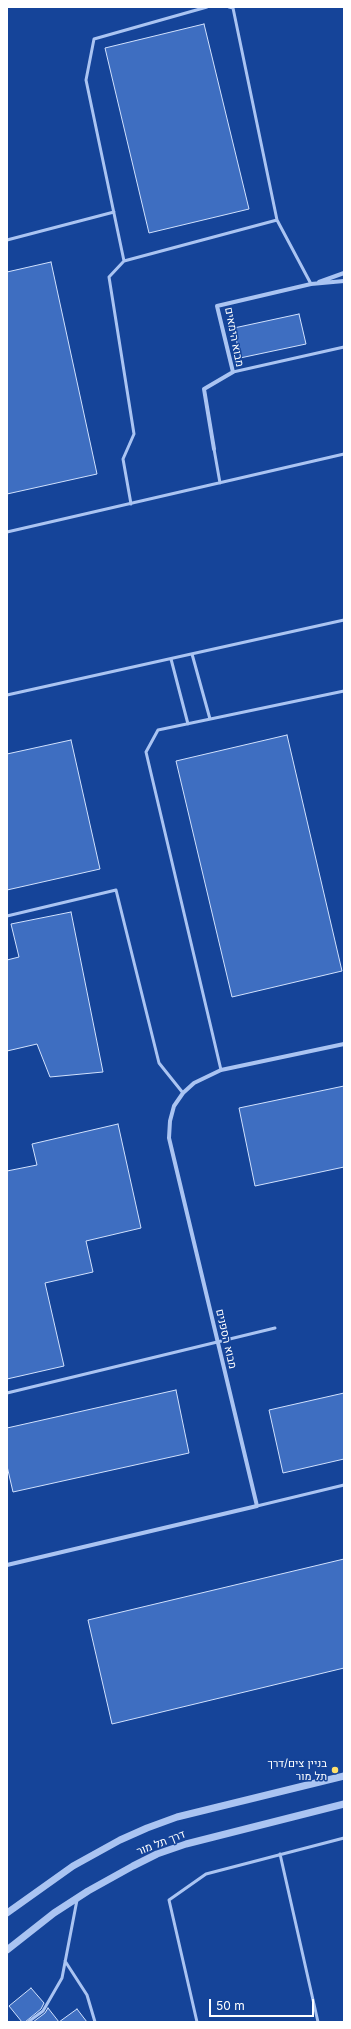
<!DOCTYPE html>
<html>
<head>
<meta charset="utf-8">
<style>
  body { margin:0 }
  #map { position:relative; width:351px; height:2029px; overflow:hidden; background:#154499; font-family:Inter,sans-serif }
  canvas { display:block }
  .frame { position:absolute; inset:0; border:8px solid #fff; pointer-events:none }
  .scale { position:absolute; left:209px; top:1999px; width:105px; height:18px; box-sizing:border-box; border:2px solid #fff; border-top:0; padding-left:5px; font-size:12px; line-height:14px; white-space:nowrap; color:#fff; -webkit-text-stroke:3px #154499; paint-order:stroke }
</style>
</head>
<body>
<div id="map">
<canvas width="351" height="2029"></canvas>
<div class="frame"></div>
<div class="scale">50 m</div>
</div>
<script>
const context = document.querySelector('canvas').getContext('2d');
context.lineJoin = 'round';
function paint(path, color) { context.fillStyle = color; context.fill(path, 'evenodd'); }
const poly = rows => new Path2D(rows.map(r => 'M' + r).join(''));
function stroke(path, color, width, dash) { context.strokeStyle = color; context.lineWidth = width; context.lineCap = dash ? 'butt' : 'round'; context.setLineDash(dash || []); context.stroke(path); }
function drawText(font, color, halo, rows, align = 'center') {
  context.font = font + ' Inter,Heebo,sans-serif'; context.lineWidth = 3; context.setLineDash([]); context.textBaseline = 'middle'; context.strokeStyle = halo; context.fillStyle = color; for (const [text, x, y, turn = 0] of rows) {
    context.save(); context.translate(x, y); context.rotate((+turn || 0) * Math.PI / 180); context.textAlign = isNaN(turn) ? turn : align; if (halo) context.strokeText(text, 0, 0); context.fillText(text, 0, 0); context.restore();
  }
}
const building = poly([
  [204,24,249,209,149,233,105,48,204,24],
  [51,262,97,474,7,494,7,272,51,262],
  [299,314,306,344,240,358,234,328,299,314],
  [287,735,342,971,232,997,176,761,287,735],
  [71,740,100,869,7,890,7,754,71,740],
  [71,912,103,1072,50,1077,37,1044,7,1051,7,960,19,957,11,924,71,912],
  [344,1086,344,1167,255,1186,239,1108,344,1086],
  [118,1124,141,1228,86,1241,93,1272,45,1283,64,1366,7,1379,7,1171,37,1165,32,1144,118,1124],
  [176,1390,189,1453,13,1492,7,1466,7,1428,176,1390],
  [344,1393,344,1459,283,1473,269,1410,344,1393],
  [344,1559,344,1668,112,1724,88,1620,344,1559],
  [31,1988,44,2003,41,2009,25,2022,22,2022,9,2006,31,1988],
  [48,2008,59,2022,33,2022,45,2013,48,2008],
  [77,2009,87,2022,59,2022,77,2009]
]);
paint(building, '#3e6ec1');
stroke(building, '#d1e1fd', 1);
stroke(poly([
  [207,7,94,39,86,80,124,261,277,220],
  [229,7,233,8,277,220,311,284],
  [7,240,114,212],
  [124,261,109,277,134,434,123,459,131,504],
  [233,372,344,347],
  [214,449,220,483],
  [7,532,344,454],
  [192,654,210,719],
  [171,659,188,724],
  [7,695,344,620],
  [7,916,116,890,159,1063,183,1093],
  [221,1070,146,752,158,730,344,691],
  [7,1393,275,1328],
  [257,1506,344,1485],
  [280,1854,318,2022],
  [65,1961,87,1995,95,2022],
  [28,2022,43,2011,62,1978,77,1900],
  [197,2022,169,1900,206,1874,344,1838]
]), '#aac4f2', 3);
stroke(poly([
  [319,282,344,273],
  [214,449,204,389,233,372,217,306,311,284,344,281],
  [7,1565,257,1506,169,1138,170,1121,174,1106,183,1093,194,1083,221,1070,344,1044]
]), '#aac4f2', 4);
stroke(poly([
  [7,1913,73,1866,120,1840,147,1828,177,1817,344,1776],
  [7,1950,54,1913,88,1891,133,1866,157,1854,186,1844,344,1804]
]), '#aac4f2', 7);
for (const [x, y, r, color] of [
  [335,1770,4,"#ffe06b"]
]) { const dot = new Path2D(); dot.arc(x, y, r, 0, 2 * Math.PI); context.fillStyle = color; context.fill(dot); stroke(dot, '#154499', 1.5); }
drawText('11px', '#fff', '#154499', [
  ["מבוא הימאים",234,337,79],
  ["מבוא הספנים",226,1339,77],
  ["דרך תל מור",161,1843,-21]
]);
drawText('11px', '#fff', '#154499', [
  ["בניין צים/דרך",327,1764],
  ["תל מור",327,1777]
], 'right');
</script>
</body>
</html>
